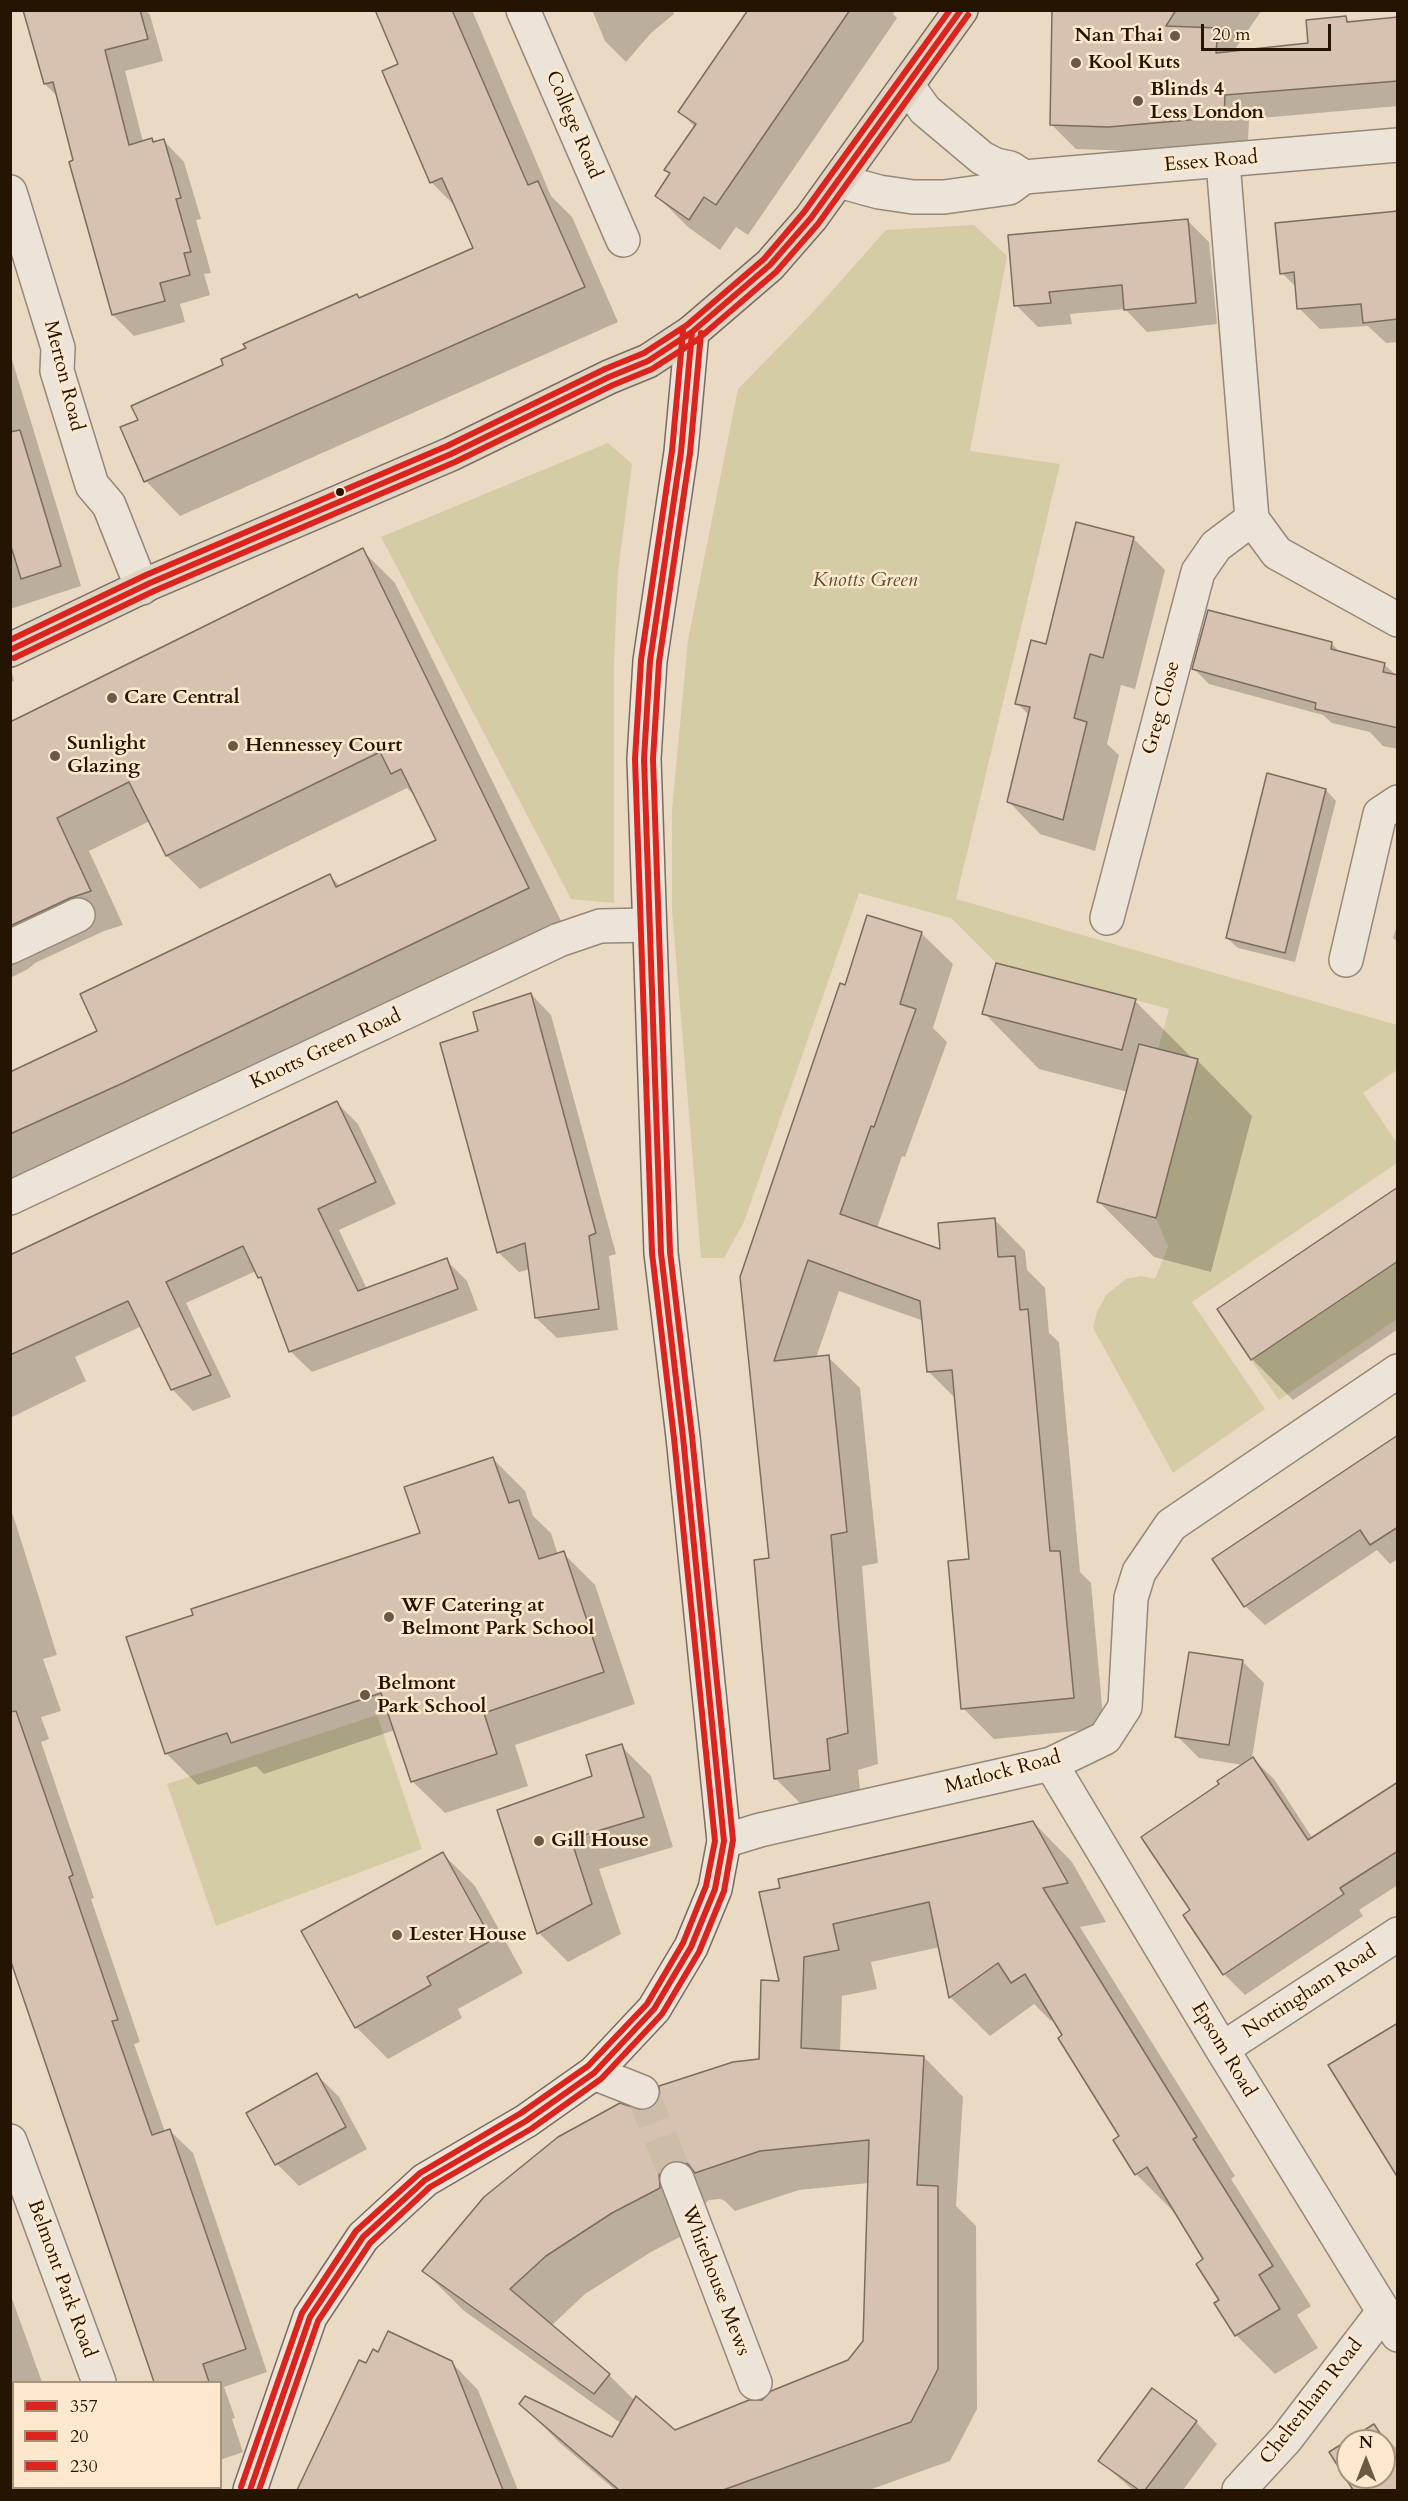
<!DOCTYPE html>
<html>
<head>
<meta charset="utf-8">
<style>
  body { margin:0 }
  #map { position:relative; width:1408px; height:2501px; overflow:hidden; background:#ebdac3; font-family:Cardo,serif }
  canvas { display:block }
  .frame { position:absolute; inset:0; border:12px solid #251401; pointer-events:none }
  .legend { position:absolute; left:12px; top:2381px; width:210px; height:108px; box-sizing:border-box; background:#fde8cd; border:2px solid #a7937b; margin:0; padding:8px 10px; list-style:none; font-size:18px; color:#251401 }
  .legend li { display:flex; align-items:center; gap:12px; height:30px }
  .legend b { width:30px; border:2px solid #a7937b }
  .north { position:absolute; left:1336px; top:2429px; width:60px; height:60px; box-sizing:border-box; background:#fde8cd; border:2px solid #a7937b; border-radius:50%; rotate:0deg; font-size:16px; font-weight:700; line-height:24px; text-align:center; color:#251401 }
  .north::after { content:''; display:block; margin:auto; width:21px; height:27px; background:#6a5945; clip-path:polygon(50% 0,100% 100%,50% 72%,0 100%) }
  .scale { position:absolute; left:1201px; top:24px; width:130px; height:27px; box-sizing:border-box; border:3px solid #251401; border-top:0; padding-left:8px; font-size:18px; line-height:21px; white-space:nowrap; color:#251401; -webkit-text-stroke:4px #fde8cd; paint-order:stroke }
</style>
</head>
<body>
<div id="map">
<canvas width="1408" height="2501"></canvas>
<div class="frame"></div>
<ul class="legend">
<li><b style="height:8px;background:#dc241f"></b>357</li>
<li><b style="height:8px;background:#dc241f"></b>20</li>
<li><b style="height:8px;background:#dc241f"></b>230</li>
</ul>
<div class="north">N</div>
<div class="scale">20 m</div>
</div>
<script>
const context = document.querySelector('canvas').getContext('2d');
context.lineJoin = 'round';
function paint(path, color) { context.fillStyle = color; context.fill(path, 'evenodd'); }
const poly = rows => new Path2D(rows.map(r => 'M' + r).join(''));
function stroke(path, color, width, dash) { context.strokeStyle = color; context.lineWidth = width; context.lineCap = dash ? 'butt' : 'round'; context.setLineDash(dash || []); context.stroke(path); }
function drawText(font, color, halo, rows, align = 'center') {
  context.font = font + ' Cardo,serif'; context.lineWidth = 5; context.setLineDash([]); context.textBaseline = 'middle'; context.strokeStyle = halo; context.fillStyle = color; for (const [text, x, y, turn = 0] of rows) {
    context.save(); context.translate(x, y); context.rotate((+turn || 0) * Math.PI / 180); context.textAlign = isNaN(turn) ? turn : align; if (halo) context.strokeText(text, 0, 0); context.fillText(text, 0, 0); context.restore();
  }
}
paint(poly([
  [974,225,1007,256,970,451,1060,464,956,899,1397,1025,1397,1070,1363,1093,1397,1143,1397,1163,1192,1302,1265,1409,1173,1473,1093,1328,1097,1312,1106,1295,1126,1279,1141,1276,1155,1279,1168,1247,1156,1218,1197,1059,1158,1049,1169,1009,996,963,951,918,859,893,744,1222,724,1258,701,1258,672,910,672,810,688,640,738,389,815,310,886,230],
  [608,443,632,464,618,572,614,661,614,903,571,899,381,537],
  [1397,1261,1397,1319,1279,1400,1251,1360],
  [377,1715,422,1849,216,1926,167,1784]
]), '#d4cca4');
paint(poly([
  [24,10,146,10,150,15,163,61,125,71,143,142,151,140,154,143,164,141,184,162,201,219,196,220,211,273,204,274,210,295,180,304,185,322,134,336,113,315,59,98,45,84],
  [377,10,472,10,551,196,572,217,618,322,180,516,146,481,225,365,357,295,360,299,475,249,456,207,431,182,400,65],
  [592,10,673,10,674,14,651,33,626,62,605,41],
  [750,10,895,10,893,14,897,18,748,235,736,227,720,250,688,227,657,196,671,175,666,170,696,128,680,112],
  [1068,10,1262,10,1233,52,1309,44,1346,18,1351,23,1398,18,1398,106,1249,119,1248,141,1133,151,1076,149,1052,125],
  [1398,212,1398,342,1386,343,1368,326,1320,329,1299,308,1297,288,1282,273],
  [1187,220,1209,242,1217,324,1147,332,1125,309,1070,314,1072,324,1038,327,1016,305],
  [10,353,81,586,10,609],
  [1133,538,1165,570,1135,689,1121,685,1107,744,1119,755,1095,851,1040,834,1008,801,1030,716,1017,703,1047,646],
  [362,550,395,583,561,921,10,1183,10,1074,99,1032,330,876,340,886,438,840,417,798,407,788,200,889,167,856,150,821,89,851,123,925,104,931,35,963,28,969,10,978,10,723],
  [10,623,21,654,14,660,11,669,14,681,11,682],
  [1332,644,1341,653,1384,664,1398,677,1398,749,1383,746,1370,732,1332,723,1323,715,1209,684,1194,669],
  [1326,790,1336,801,1295,962,1238,948,1227,938],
  [1398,922,1398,942,1393,938],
  [921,933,953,964,933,1028,947,1042,905,1157,902,1156,877,1228,942,1251,994,1219,1025,1251,1027,1270,1045,1288,1049,1333,1059,1342,1080,1572,1091,1583,1104,1728,994,1739,963,1708,971,1560,956,1399,928,1371,924,1321,839,1291,816,1358,828,1357,860,1388,878,1563,862,1566,878,1764,858,1770,861,1801,806,1809,775,1778,771,1559,742,1276,846,987],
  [531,994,551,1015,616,1254,609,1256,618,1330,557,1338,536,1318,530,1269,519,1272,498,1252,480,1032],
  [1135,1001,1190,1056,1190,1058,1197,1060,1252,1116,1211,1272,1154,1257,1099,1202,1128,1092,1039,1069,984,1013],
  [337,1103,358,1124,396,1204,339,1230,367,1289,446,1260,467,1281,478,1310,312,1372,290,1351,265,1283,256,1271,186,1303,231,1397,193,1411,172,1389,142,1326,75,1357,86,1381,10,1418,10,1258],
  [1398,1189,1398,1329,1293,1400,1252,1359],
  [1398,1436,1398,1559,1390,1564,1377,1550,1265,1625,1245,1606],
  [493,1459,525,1491,533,1516,551,1533,558,1555,563,1553,595,1585,635,1704,515,1745,528,1786,445,1813,412,1781,395,1730,264,1774,256,1766,198,1785,166,1753,195,1616,422,1534],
  [10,1513,13,1515,57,1655,43,1659,61,1711,41,1717,49,1739,41,1742,94,1898,91,1899,140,2042,134,2044,165,2132,170,2131,193,2153,267,2372,224,2387,235,2418,232,2419,243,2452,220,2460,220,2382,156,2382,10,1954],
  [1242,1661,1264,1683,1252,1758,1274,1779,1313,1839,1398,1783,1398,1885,1359,1910,1363,1916,1245,1995,1224,1974,1192,1910,1221,1785,1243,1765,1199,1758,1177,1736],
  [621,1746,651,1776,673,1847,599,1869,621,1934,568,1962,539,1933,499,1811,594,1777],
  [1033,1822,1072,1862,1106,1922,1080,1927,1235,2176,1231,2179,1311,2306,1297,2315,1318,2348,1275,2374,1236,2335,1216,2303,1221,2300,1205,2259,1175,2213,1136,2174,1121,2137,1054,2019,1051,2021,1034,2004,990,2036,951,1998,940,1947,871,1962,877,1989,842,1996,840,2052,924,2057,963,2097,956,2206,976,2226,977,2409,950,2461,869,2490,615,2490,560,2443,521,2404,613,2439,622,2424,463,2310,424,2271,644,2112,760,2060,781,1982,761,1893],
  [869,2183,864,2341,849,2362,763,2402,675,2432,635,2401,609,2375,551,2326,585,2294,651,2252,699,2227,701,2207,709,2200,720,2199,725,2201,735,2211,799,2190],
  [443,1854,475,1886,523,1973,458,2009,462,2018,388,2059,356,2027],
  [317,2075,339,2097,367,2149,299,2186,277,2164,248,2113],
  [10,2293,42,2382,14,2382,14,2488,79,2488,80,2490,10,2490],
  [379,2354,451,2362,478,2390,518,2490,299,2490,367,2365],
  [1196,2422,1217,2444,1183,2490,1133,2490,1100,2461],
  [1374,2426,1398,2450,1398,2490,1355,2490,1331,2453,1348,2442,1348,2477,1384,2477,1384,2441,1350,2441]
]), '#0003');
const building = poly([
  [23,10,140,10,148,39,105,50,129,145,152,138,153,142,164,139,181,198,176,199,191,252,184,253,190,275,160,283,165,301,112,315,69,162,73,160,53,82,44,84,23,10],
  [375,10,452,10,528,185,538,181,585,287,144,482,120,427,138,420,131,406,223,365,221,359,246,348,243,344,357,294,359,298,473,248,442,178,430,183,382,71,398,64,375,10],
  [748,10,850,10,716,205,704,197,689,220,655,196,670,173,664,170,696,124,678,112,748,10],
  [1052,10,1176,10,1166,26,1218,28,1216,53,1308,43,1306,20,1346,16,1347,22,1398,17,1398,81,1225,95,1224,117,1108,127,1050,125,1052,10],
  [1398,211,1398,319,1363,323,1361,304,1297,309,1294,272,1280,274,1275,223,1398,211],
  [1188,219,1196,303,1124,310,1122,285,1049,292,1051,303,1014,306,1008,235,1188,219],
  [20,430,61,566,21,579,10,543,10,432,20,430],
  [1076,522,1134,537,1103,658,1090,654,1074,718,1087,722,1063,820,1007,802,1030,707,1015,704,1031,640,1046,644,1076,522],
  [363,548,529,888,123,1083,10,1134,10,1072,97,1031,80,994,330,874,336,887,436,840,401,769,391,774,380,752,166,856,129,782,57,818,91,891,70,898,10,926,10,722,363,548],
  [1208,610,1332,642,1331,649,1385,663,1383,672,1398,675,1398,728,1315,709,1316,703,1192,669,1208,610],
  [1267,773,1326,789,1285,953,1226,938,1267,773],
  [867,915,922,932,900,1004,916,1009,874,1127,871,1126,840,1214,940,1249,938,1223,995,1218,998,1257,1015,1256,1020,1310,1028,1309,1050,1551,1060,1551,1074,1698,961,1709,948,1561,969,1559,952,1370,927,1372,920,1301,808,1260,774,1361,829,1355,847,1532,831,1535,848,1733,827,1739,830,1770,774,1779,754,1560,769,1558,740,1277,840,983,845,985,867,915],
  [996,963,1136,999,1122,1050,982,1014,996,963],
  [531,993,596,1233,589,1236,599,1309,535,1318,525,1243,497,1253,440,1043,478,1031,473,1012,531,993],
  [1139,1044,1198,1059,1156,1218,1097,1202,1139,1044],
  [337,1101,376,1182,318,1209,358,1291,447,1258,458,1289,289,1352,261,1277,258,1278,243,1246,166,1282,211,1375,171,1390,128,1301,10,1355,10,1255,337,1101],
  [1398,1187,1398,1261,1251,1360,1217,1309,1398,1187],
  [1398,1435,1398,1527,1370,1545,1360,1530,1244,1607,1212,1559,1398,1435],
  [493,1457,509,1503,519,1500,539,1559,564,1551,604,1672,484,1713,497,1754,411,1782,381,1693,231,1743,227,1733,165,1754,126,1637,193,1615,191,1609,420,1533,404,1487,493,1457],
  [1189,1652,1243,1660,1229,1745,1175,1737,1189,1652],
  [16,1711,73,1875,69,1877,118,2020,112,2021,152,2135,170,2129,246,2349,203,2364,209,2382,154,2382,10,1959,10,1712,16,1711],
  [622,1744,644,1817,571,1839,592,1904,537,1934,497,1810,592,1776,586,1755,622,1744],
  [1253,1757,1308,1840,1398,1782,1398,1851,1340,1888,1344,1894,1223,1975,1183,1915,1190,1910,1141,1837,1219,1784,1217,1781,1253,1757],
  [1033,1821,1068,1883,1043,1888,1197,2137,1193,2139,1273,2266,1259,2275,1280,2309,1235,2336,1214,2303,1219,2300,1196,2264,1203,2259,1147,2167,1135,2175,1113,2140,1119,2136,1058,2038,1062,2035,1025,1974,1011,1983,998,1963,949,1998,929,1902,833,1924,839,1950,804,1957,801,2048,924,2056,917,2185,938,2186,938,2369,911,2422,723,2490,619,2490,519,2404,525,2396,612,2437,636,2396,675,2430,749,2400,762,2400,771,2391,848,2360,863,2341,869,2140,760,2151,695,2173,688,2164,679,2160,670,2162,662,2168,659,2175,660,2188,612,2213,546,2256,510,2289,610,2374,594,2394,422,2271,484,2197,558,2137,620,2103,644,2111,653,2107,660,2098,659,2086,733,2062,759,2059,761,1980,779,1981,759,1892,780,1888,778,1879,1033,1821],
  [443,1852,492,1940,427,1977,431,1985,355,2028,301,1931,443,1852],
  [1398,2023,1398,2178,1328,2065,1398,2023],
  [317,2073,346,2127,275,2165,246,2113,317,2073],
  [388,2331,452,2361,503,2490,297,2490,359,2360,366,2363,373,2349,378,2352,388,2331],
  [1152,2388,1197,2421,1145,2490,1139,2490,1098,2461,1152,2388],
  [1374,2424,1398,2461,1398,2490,1353,2490,1329,2452,1374,2424],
  [1348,2441,1384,2441,1384,2477,1348,2477,1348,2441]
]);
paint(building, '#d7c2b1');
stroke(building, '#786d5f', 1.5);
stroke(poly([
  [642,2092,677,2179]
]), '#cdbca6', 33, [33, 16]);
const minor = poly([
  [523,10,623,240],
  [1223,162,1252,519,1277,553,1398,620],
  [10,192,58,348,57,371,92,485,109,505,142,588],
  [1107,918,1198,572,1216,546,1252,519],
  [10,947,78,915],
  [1346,960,1380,814,1398,802],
  [10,1198,559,940,600,926,648,925],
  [1051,1764,1222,2049,1398,2335],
  [724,1841,760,1830,1051,1764,1105,1738,1125,1707,1131,1598,1139,1572,1171,1525,1398,1371],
  [1222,2049,1398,1934],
  [594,2073,642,2092],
  [10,2141,99,2382],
  [677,2179,755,2383],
  [137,2488,138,2490],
  [1239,2490,1286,2439,1383,2312]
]);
const tertiary = poly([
  [907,85,925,110,982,158,996,165,1010,168,1024,177],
  [839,181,879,192,913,197,944,197,1009,188,1024,177,1398,145]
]);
const secondary = poly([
  [250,2490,310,2317,363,2237,425,2180,526,2121,594,2073,654,2009,691,1947,715,1889,724,1841,683,1437,661,1253,644,759,650,661,681,452,692,332]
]);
const primary = poly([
  [10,650,150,583,451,454,609,377,648,361,692,332,770,265,811,218,961,10]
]);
stroke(minor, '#948879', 36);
stroke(tertiary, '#948879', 36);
stroke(secondary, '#786d5f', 36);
stroke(primary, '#786d5f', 36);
stroke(minor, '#ede4d9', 33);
stroke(tertiary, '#ede4d9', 33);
stroke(secondary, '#ede4d9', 33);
stroke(primary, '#e0d4c4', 33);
stroke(poly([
  [10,650,150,583,451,454,609,377,648,361,692,332,770,265,811,218,961,10],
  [250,2490,310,2317,363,2237,425,2180,526,2121,594,2073,654,2009,691,1947,715,1889,724,1841,683,1437,661,1253,644,759,650,661,681,452,692,332]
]), '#dc241f', 6);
stroke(poly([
  [14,658,154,591,455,462,613,385,652,369,697,340,776,272,818,224,968,15],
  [259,2490,318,2321,370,2243,430,2187,531,2129,601,2079,662,2014,699,1952,724,1891,733,1840,692,1436,670,1252,653,759,659,662,690,453,701,333]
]), '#dc241f', 6);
stroke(poly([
  [10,640,146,575,447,446,605,369,644,353,687,325,764,259,804,212,950,10],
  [241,2487,302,2313,356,2231,420,2173,521,2113,588,2066,647,2004,683,1943,706,1886,715,1841,674,1438,652,1253,635,759,641,660,672,451,683,331]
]), '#dc241f', 6);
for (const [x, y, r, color] of [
  [1175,36,6,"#6a5945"],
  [1076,63,6,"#6a5945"],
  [1138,101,6,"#6a5945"],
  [340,492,5,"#251401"],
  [112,698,6,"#6a5945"],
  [233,746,6,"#6a5945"],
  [55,756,6,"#6a5945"],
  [389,1617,6,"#6a5945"],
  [365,1695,6,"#6a5945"],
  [539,1841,6,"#6a5945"],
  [397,1935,6,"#6a5945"]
]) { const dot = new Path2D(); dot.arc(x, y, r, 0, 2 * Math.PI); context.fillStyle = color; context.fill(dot); stroke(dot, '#fde8cd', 2); }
drawText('bold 20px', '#251401', '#fde8cd', [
  ["Nan Thai",1163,36,"right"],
  ["Kool Kuts",1088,63],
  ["Blinds 4",1150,90],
  ["Less London",1150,113],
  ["Care Central",124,698],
  ["Sunlight",67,744],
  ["Glazing",67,767],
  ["Hennessey Court",245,746],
  ["WF Catering at",401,1606],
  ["Belmont Park School",401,1629],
  ["Belmont",377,1684],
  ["Park School",377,1707],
  ["Gill House",551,1841],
  ["Lester House",409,1935]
], 'left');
drawText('20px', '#251401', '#fde8cd', [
  ["College Road",573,125,67],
  ["Essex Road",1211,162,-5],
  ["Merton Road",63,376,76],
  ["Greg Close",1162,708,-75],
  ["Knotts Green Road",326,1050,-25],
  ["Matlock Road",1003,1773,-15],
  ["Nottingham Road",1310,1992,-33],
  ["Epsom Road",1223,2050,59],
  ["Belmont Park Road",61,2279,70],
  ["Whitehouse Mews",715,2281,69],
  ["Cheltenham Road",1312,2402,-52]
]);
drawText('italic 20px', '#5c5031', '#fde8cd', [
  ["Knotts Green",865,581]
]);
</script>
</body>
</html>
